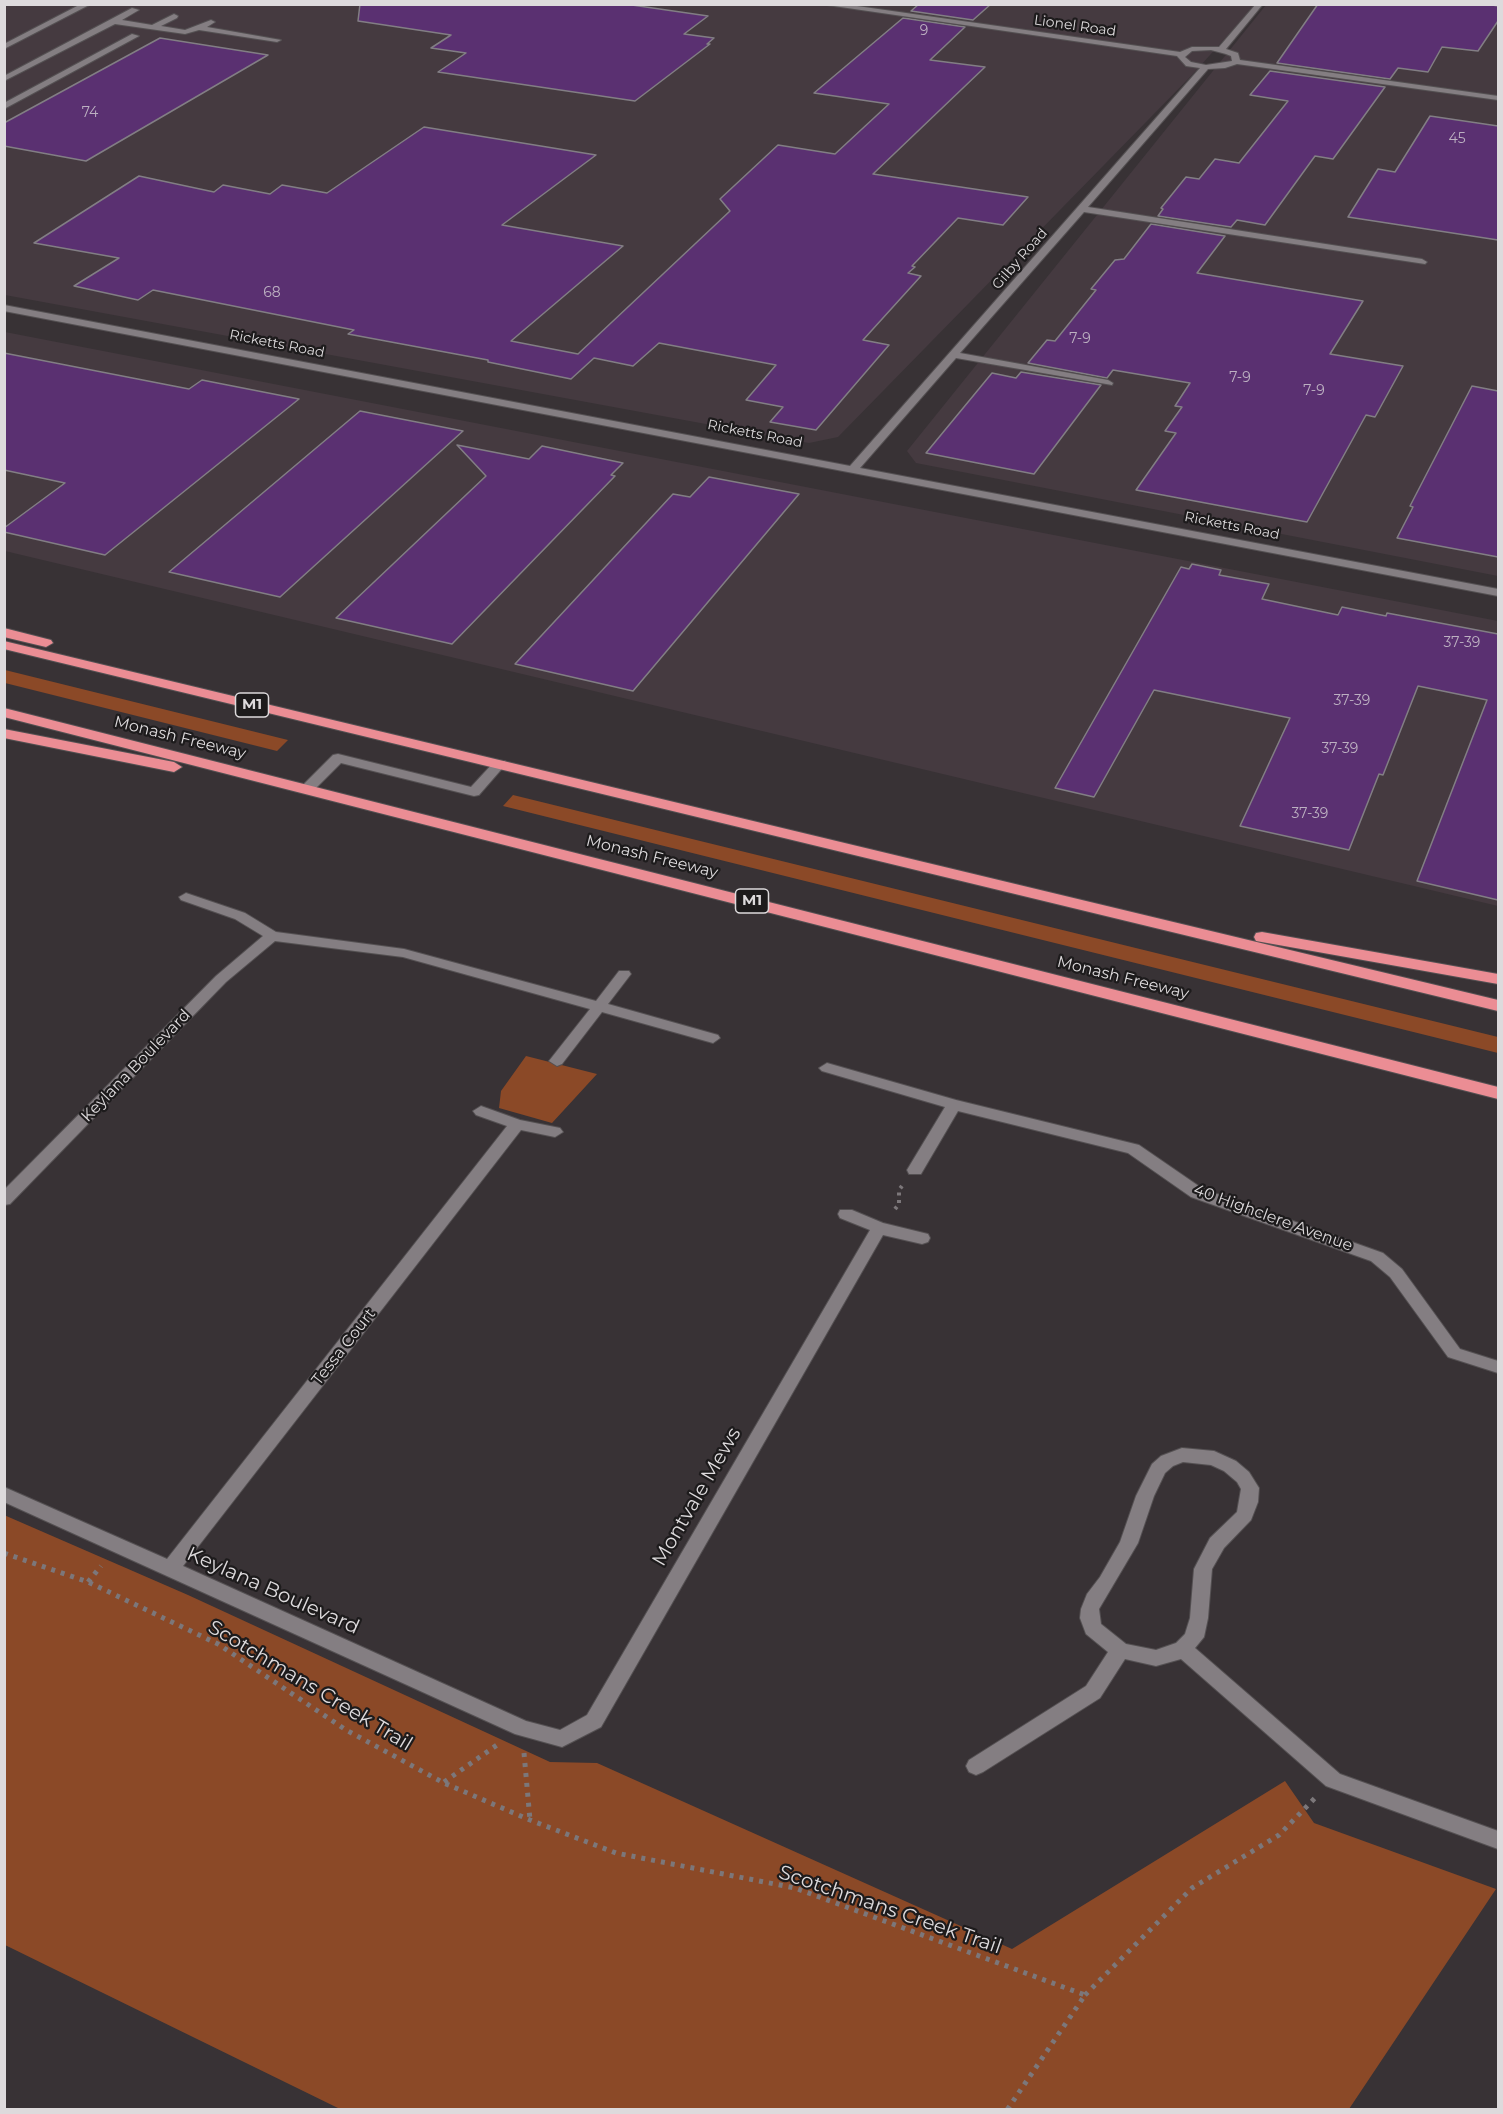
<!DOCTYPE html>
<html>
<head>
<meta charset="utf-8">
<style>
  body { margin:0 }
  #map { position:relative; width:1503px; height:2114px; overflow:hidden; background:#383235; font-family:Montserrat,sans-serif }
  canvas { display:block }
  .frame { position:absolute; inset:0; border:6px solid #dddadc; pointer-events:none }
</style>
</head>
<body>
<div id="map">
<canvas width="1503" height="2114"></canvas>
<div class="frame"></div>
</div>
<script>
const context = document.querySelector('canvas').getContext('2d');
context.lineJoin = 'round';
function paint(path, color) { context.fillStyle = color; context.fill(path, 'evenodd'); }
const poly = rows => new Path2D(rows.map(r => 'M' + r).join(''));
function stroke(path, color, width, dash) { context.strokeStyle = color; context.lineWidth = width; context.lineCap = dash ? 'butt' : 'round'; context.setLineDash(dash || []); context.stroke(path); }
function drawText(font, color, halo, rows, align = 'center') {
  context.font = font + ' Montserrat,sans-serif'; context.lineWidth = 4.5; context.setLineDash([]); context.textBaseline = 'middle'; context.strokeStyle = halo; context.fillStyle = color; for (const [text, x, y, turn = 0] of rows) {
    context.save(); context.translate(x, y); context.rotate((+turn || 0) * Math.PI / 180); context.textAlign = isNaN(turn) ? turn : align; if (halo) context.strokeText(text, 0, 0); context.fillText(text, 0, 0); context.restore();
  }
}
paint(poly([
  [4,5,1255,5,1192,75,838,437,809,443,5,295],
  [1266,5,1498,5,1498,576,916,463,907,451],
  [5,332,1498,621,1498,906,5,551]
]), '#453a40');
paint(poly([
  [5,670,288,740,277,751,5,683],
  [513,795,1498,1037,1498,1053,503,806],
  [526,1056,597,1074,552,1123,499,1108,501,1091],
  [4,1515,188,1595,550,1762,597,1763,1012,1949,1285,1781,1314,1823,1496,1889,1349,2109,340,2109,5,1945]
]), '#8b4927');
const building = poly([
  [360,4,625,4,708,16,684,34,714,38,707,44,710,44,635,101,438,72,466,53,431,48,451,35,358,21,360,4],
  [919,4,991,4,973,20,911,11,919,4],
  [1318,4,1486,4,1498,6,1498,21,1478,51,1442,47,1428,72,1398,68,1390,79,1277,63,1318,4],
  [903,18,965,27,930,60,985,67,873,174,1028,197,1003,225,958,218,912,266,915,267,908,273,921,276,863,340,889,345,816,430,770,422,783,407,746,400,776,365,659,343,633,366,594,358,571,379,488,362,488,360,348,334,354,330,153,290,138,300,74,286,119,258,34,243,139,176,214,192,223,185,270,194,282,185,327,193,424,127,596,155,502,225,623,246,511,341,578,354,730,211,720,199,778,145,835,154,889,104,814,93,903,18],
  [160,38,268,55,86,161,4,146,4,123,160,38],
  [1270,71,1385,87,1333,159,1315,156,1265,225,1237,220,1231,227,1158,216,1163,209,1161,208,1186,177,1199,179,1215,159,1239,163,1288,101,1250,95,1270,71],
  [1430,116,1498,126,1498,240,1348,217,1378,169,1395,172,1430,116],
  [1151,224,1225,236,1197,273,1363,301,1330,354,1403,366,1375,417,1366,415,1307,522,1136,490,1176,433,1165,431,1182,407,1175,406,1190,383,1113,370,1107,378,1028,363,1047,340,1055,341,1096,290,1091,289,1115,260,1124,259,1151,224],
  [4,353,189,389,202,380,299,399,105,555,4,532,4,528,65,483,4,470,4,353],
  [1021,372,1101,385,1034,474,926,453,992,373,1016,378,1021,372],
  [1472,386,1498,391,1498,557,1397,538,1413,507,1410,506,1472,386],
  [360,411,463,431,280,597,169,572,360,411],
  [457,445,529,459,542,446,623,463,611,475,615,476,452,644,336,618,486,476,457,445],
  [709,477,799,494,633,691,515,664,673,494,690,497,709,477],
  [1192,564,1221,570,1219,575,1269,584,1262,599,1338,615,1342,607,1386,616,1387,613,1498,634,1498,900,1417,881,1487,700,1418,686,1383,775,1379,774,1349,850,1240,826,1290,718,1154,690,1094,797,1055,788,1181,567,1189,569,1192,564]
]);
paint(building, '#5a3071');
stroke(building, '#827e84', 1.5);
const minor = poly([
  [81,4,91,4,4,49,4,44,81,4],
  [820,4,843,4,1180,52,1192,47,1219,47,1256,4,1263,4,1226,49,1238,53,1240,60,1498,96,1498,100,1237,64,1225,68,1208,69,1088,207,1422,259,1427,262,1425,264,1084,212,960,353,1108,380,1113,383,1112,385,956,358,860,468,1498,589,1498,596,4,311,4,305,850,466,1200,68,1186,66,1177,56,820,4],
  [1211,50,1226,54,1231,56,1232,61,1206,65,1191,62,1185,57,1192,51,1211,50],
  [132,8,139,10,122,20,152,25,174,14,178,16,177,18,161,26,185,30,211,20,215,22,207,27,281,40,277,42,199,30,185,34,115,24,4,81,4,76,132,8],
  [132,34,139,36,4,109,4,103,132,34],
  [338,754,471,787,495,761,505,761,506,764,479,795,474,796,341,763,312,792,302,792,300,789,302,786,333,755,338,754],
  [186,893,245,913,276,932,404,949,596,1001,619,971,629,971,631,974,608,1004,718,1035,720,1038,713,1043,602,1012,562,1064,557,1066,549,1061,590,1009,403,957,275,941,226,982,10,1204,4,1205,4,1190,216,976,263,936,235,919,181,900,179,897,186,893],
  [827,1063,956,1100,1139,1145,1203,1189,1383,1253,1402,1269,1460,1349,1498,1361,1498,1373,1448,1357,1390,1277,1371,1261,1191,1197,1128,1153,958,1111,921,1174,909,1174,907,1170,945,1107,822,1071,819,1068,827,1063],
  [481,1106,520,1120,560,1128,563,1132,555,1137,521,1130,183,1566,526,1721,560,1730,587,1715,870,1230,840,1218,838,1214,840,1210,852,1210,883,1223,928,1234,930,1238,928,1242,922,1244,883,1235,601,1727,562,1747,515,1734,4,1502,4,1487,167,1559,507,1126,476,1115,473,1111,481,1106],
  [1182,1448,1214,1451,1236,1461,1249,1472,1259,1488,1258,1502,1251,1520,1224,1548,1212,1569,1208,1618,1204,1637,1195,1648,1340,1774,1498,1831,1498,1849,1326,1786,1181,1659,1156,1666,1125,1659,1100,1698,983,1772,976,1775,969,1772,966,1766,969,1760,1086,1686,1108,1652,1086,1634,1080,1618,1081,1609,1087,1594,1100,1577,1120,1542,1136,1496,1152,1464,1161,1456,1182,1448],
  [1183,1462,1211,1465,1224,1471,1237,1482,1241,1489,1237,1512,1210,1538,1194,1569,1190,1618,1185,1634,1176,1643,1156,1650,1126,1644,1101,1624,1099,1609,1138,1543,1154,1496,1165,1473,1173,1466,1183,1462]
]);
const highway = poly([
  [4,628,51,640,53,643,46,647,4,637,4,628],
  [4,641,1498,1000,1498,1011,4,649,4,641],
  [4,708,1498,1087,1498,1099,4,717,4,708],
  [4,729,174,762,182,767,174,772,4,738,4,729],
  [1262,932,1498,974,1498,984,1256,941,1254,937,1256,933,1262,932]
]);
stroke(minor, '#545052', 2);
stroke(highway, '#545052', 2);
stroke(poly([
  [895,1209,899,1204,899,1190,902,1186]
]), '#7c777a', 4, [3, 4.5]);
stroke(poly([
  [4,1553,88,1582,218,1644,346,1730,444,1783,530,1820,616,1853,795,1888,1085,1995,1007,2110],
  [88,1582,101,1566],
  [524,1753,530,1820],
  [444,1782,497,1745],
  [1085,1995,1192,1888,1279,1835,1315,1798]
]), '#7c777a', 5, [4, 6]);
paint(minor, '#847e82');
paint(highway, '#eb8d94');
drawText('14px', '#dddadc', '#1d1b1c', [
  ["Lionel Road",1075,26,8],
  ["Gilby Road",1020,259,-49],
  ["Ricketts Road",277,344,11],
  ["Ricketts Road",755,434,11],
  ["Ricketts Road",1232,526,11]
]);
drawText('14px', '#bcb0c1', null, [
  ["9",924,31],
  ["74",90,113],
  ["45",1457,139],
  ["68",272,293],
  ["7-9",1080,339],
  ["7-9",1240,378],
  ["7-9",1314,391],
  ["37-39",1462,643],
  ["37-39",1352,701],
  ["37-39",1340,749],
  ["37-39",1310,814]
]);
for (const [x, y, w] of [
  [252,705,33],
  [752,901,33]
]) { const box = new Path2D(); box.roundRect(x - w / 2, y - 12, w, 24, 4.5); context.fillStyle = '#1d1b1c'; context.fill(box); stroke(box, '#dddadc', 1.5); }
drawText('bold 15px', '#dddadc', null, [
  ["M1",252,705],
  ["M1",752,901]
]);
drawText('16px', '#dddadc', '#1d1b1c', [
  ["Monash Freeway",180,738,14],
  ["Monash Freeway",652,857,14],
  ["Monash Freeway",1123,978,14],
  ["Keylana Boulevard",136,1066,-46],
  ["40 Highclere Avenue",1273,1218,20],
  ["Tessa Court",344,1347,-52]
]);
drawText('20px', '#dddadc', '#1d1b1c', [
  ["Montvale Mews",697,1497,-60],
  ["Keylana Boulevard",273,1591,24],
  ["Scotchmans Creek Trail",310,1686,31],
  ["Scotchmans Creek Trail",890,1910,19]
]);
</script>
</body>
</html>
